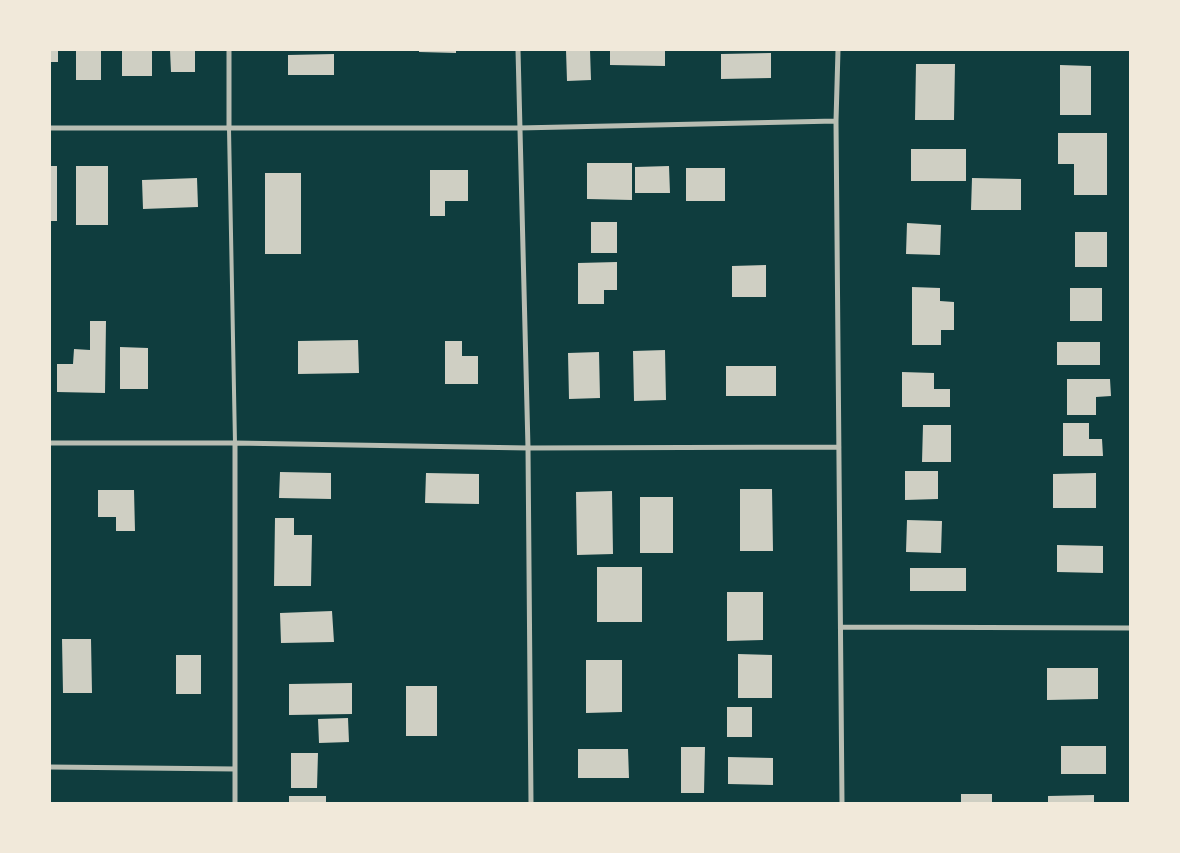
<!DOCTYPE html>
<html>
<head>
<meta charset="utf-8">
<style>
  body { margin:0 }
  #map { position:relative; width:1180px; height:853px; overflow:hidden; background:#0f3d3e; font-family:Rubik,sans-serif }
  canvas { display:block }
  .frame { position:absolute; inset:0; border:51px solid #f1e9da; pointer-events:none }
</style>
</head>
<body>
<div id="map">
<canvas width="1180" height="853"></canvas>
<div class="frame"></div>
</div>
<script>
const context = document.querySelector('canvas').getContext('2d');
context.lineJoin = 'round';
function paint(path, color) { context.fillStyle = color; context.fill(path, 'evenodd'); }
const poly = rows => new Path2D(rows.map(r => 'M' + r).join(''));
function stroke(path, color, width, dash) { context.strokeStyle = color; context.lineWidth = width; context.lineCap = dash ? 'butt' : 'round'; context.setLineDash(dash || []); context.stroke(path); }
paint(poly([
  [50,50,58,50,58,62,50,62],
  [76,50,101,50,101,80,76,80],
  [122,50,152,50,152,76,122,76],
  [170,50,195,50,195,72,171,72],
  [419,50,456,50,456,53,419,52],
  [566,50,590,50,591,80,567,81],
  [610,50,665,50,665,66,610,65],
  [771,53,771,78,721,79,721,54],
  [334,54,334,75,288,75,288,55],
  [916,64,955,64,954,120,915,120],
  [1060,65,1091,66,1091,115,1060,115],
  [1058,133,1107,133,1107,195,1074,195,1074,164,1058,164],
  [911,149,966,149,966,181,911,181],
  [587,163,632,163,632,200,587,199],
  [50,166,57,166,57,221,50,221],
  [76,166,108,166,108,225,76,225],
  [669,166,670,193,635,193,635,167],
  [686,168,725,168,725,201,686,201],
  [430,170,468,170,468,201,445,201,445,216,430,216],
  [265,173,301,173,301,254,265,254],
  [197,178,198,207,143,209,142,180],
  [972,178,1021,179,1021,210,971,210],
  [591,222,617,222,617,253,591,253],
  [907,223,941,225,940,255,906,254],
  [1075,232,1107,232,1107,267,1075,267],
  [617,262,617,290,604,290,604,304,578,304,578,263],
  [766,265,766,297,732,297,732,266],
  [912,287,940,288,940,301,954,302,954,330,941,330,941,345,912,345],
  [1070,288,1102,288,1102,321,1070,321],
  [90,321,106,321,105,393,57,392,57,364,73,364,74,349,90,350],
  [358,340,359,373,298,374,298,341],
  [445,341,462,341,462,356,478,356,478,384,445,384],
  [1057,342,1100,342,1100,365,1057,365],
  [120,347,148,348,148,389,120,389],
  [665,350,666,400,634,401,633,351],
  [599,352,600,398,569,399,568,353],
  [726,366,776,366,776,396,726,396],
  [902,372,934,373,934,389,950,389,950,407,902,407],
  [1067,379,1110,379,1111,396,1096,397,1096,415,1067,415],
  [1063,423,1089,423,1089,439,1102,439,1103,456,1063,456],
  [923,425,951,425,951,462,922,462],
  [905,471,938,471,938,499,905,500],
  [280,472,331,473,331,499,279,498],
  [426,473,479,474,479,504,425,503],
  [1096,473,1096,508,1053,508,1053,474],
  [740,489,772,489,773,551,740,551],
  [98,490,134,490,135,531,116,531,116,517,98,517],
  [612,491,613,554,577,555,576,492],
  [640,497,673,497,673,553,640,553],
  [275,518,294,518,294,535,312,535,311,586,274,586],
  [907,520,942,521,941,553,906,552],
  [1057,545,1103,546,1103,573,1057,572],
  [597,567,642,567,642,622,597,622],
  [910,568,966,568,966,591,910,591],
  [727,592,763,592,763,640,727,641],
  [332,611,334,642,281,643,280,613],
  [62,639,91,639,92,693,63,693],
  [738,654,772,655,772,698,738,698],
  [176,655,201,655,201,694,176,694],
  [586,660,622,660,622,712,586,713],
  [1047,668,1098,668,1098,699,1047,700],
  [352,683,352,714,289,715,289,684],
  [406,686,437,686,437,736,406,736],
  [727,707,752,707,752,737,727,737],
  [348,718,349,742,319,743,318,719],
  [1061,746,1106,746,1106,774,1061,774],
  [681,747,705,747,704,793,681,793],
  [578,749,628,749,629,778,578,778],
  [291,753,318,753,317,788,291,788],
  [728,757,773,758,773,785,728,784],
  [961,794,992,794,992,803,961,803],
  [1094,795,1094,803,1048,803,1048,796],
  [289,796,326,796,326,803,289,803]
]), '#cfcfc3');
stroke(poly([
  [229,129,235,443]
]), '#b8beb3', 4);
stroke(poly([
  [229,50,229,129],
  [518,50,528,448,531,803],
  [838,50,836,121,842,803],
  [50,128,519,128,836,121],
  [50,443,235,443,528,448,839,447],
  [235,443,235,803],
  [841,627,1130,628],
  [50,767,235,769]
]), '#b8beb3', 5);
</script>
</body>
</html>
